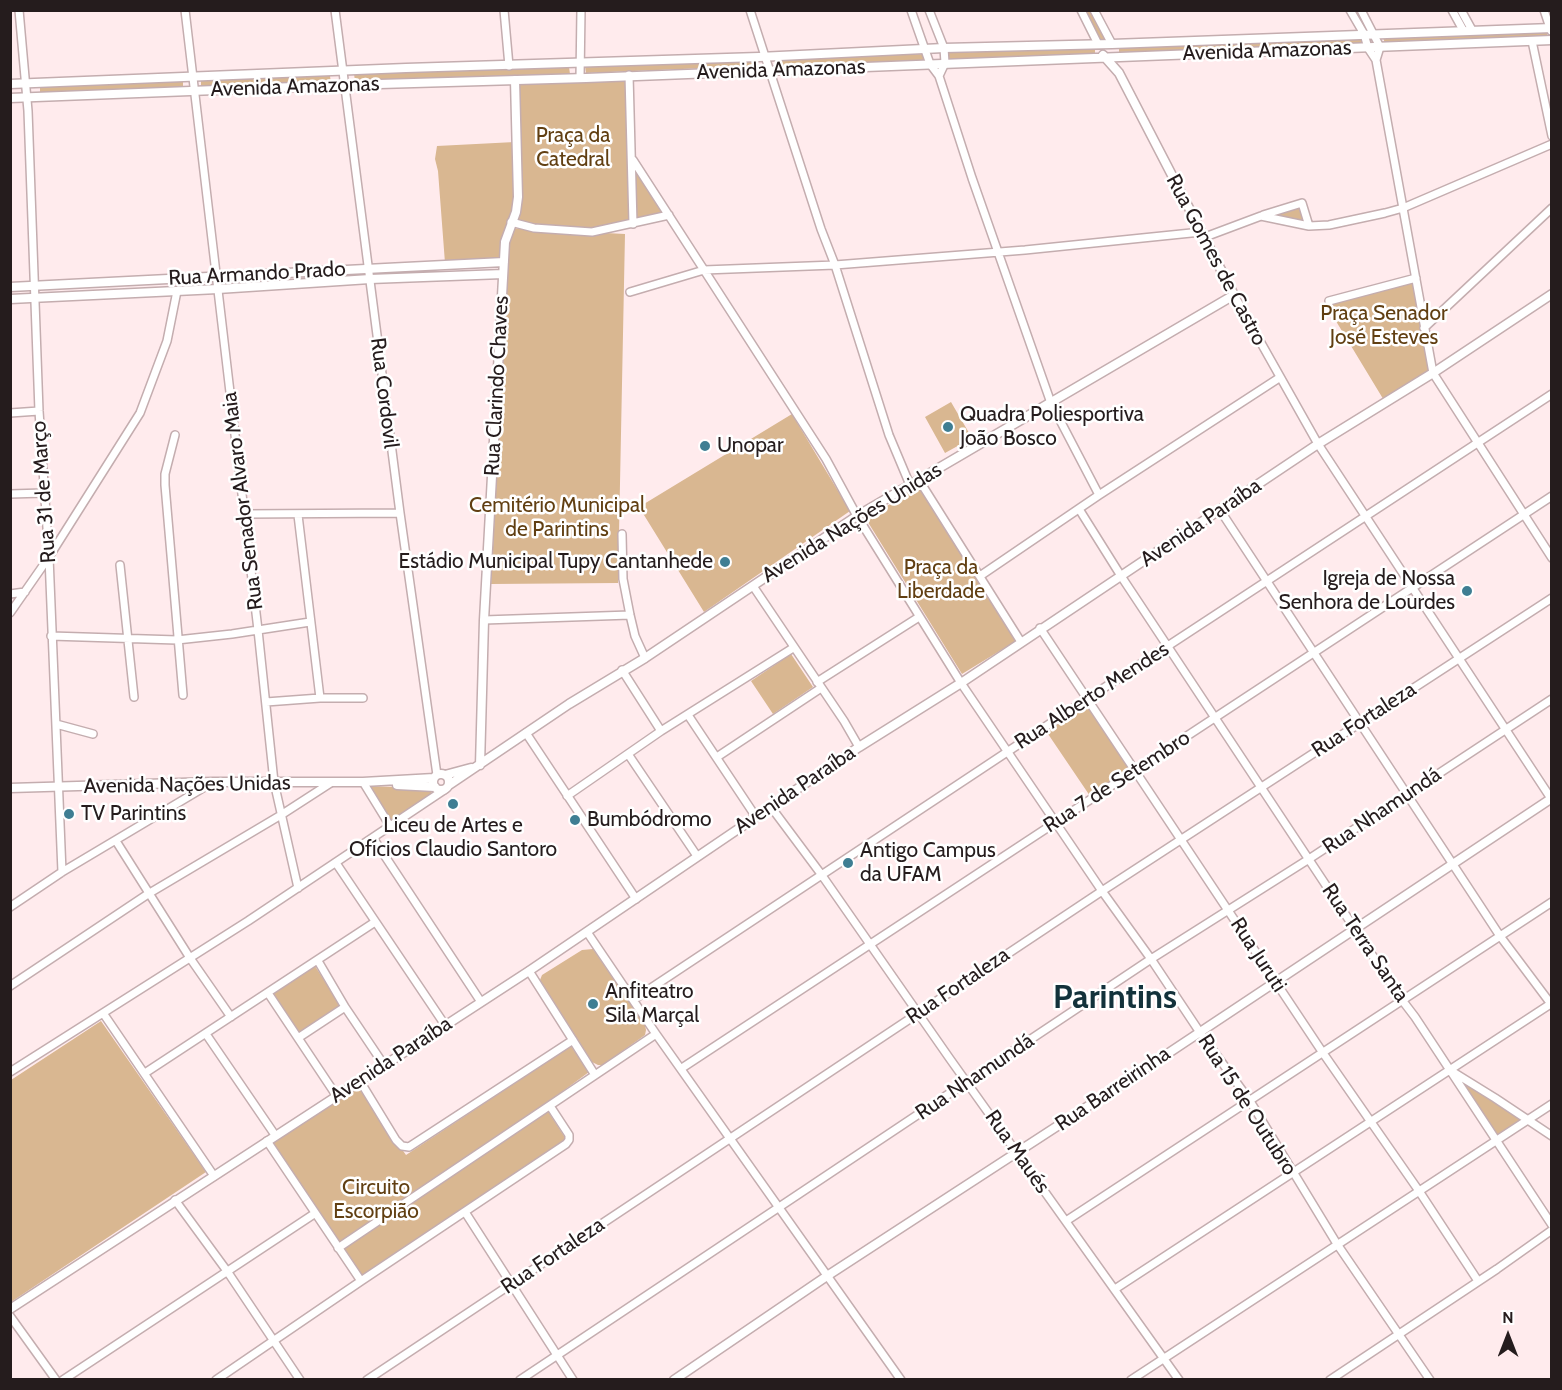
<!DOCTYPE html>
<html>
<head>
<meta charset="utf-8">
<style>
  body { margin:0 }
  #map { position:relative; width:1562px; height:1390px; overflow:hidden; background:#ffebed; font-family:Cabin,sans-serif }
  canvas { display:block }
  .frame { position:absolute; inset:0; border:12px solid #251c1d; pointer-events:none }
  .north { position:absolute; left:1478px; top:1306px; width:60px; height:60px; -webkit-text-stroke:4px #fff; paint-order:stroke; rotate:0deg; font-size:16px; font-weight:700; line-height:24px; text-align:center; color:#251c1d }
  .north::after { content:''; display:block; margin:auto; width:21px; height:27px; background:#251c1d; clip-path:polygon(50% 0,100% 100%,50% 72%,0 100%) }
</style>
</head>
<body>
<div id="map">
<canvas width="1562" height="1390"></canvas>
<div class="frame"></div>
<div class="north">N</div>
</div>
<script>
const context = document.querySelector('canvas').getContext('2d');
context.lineJoin = 'round';
function paint(path, color) { context.fillStyle = color; context.fill(path, 'evenodd'); }
const poly = rows => new Path2D(rows.map(r => 'M' + r).join(''));
function stroke(path, color, width, dash) { context.strokeStyle = color; context.lineWidth = width; context.lineCap = dash ? 'butt' : 'round'; context.setLineDash(dash || []); context.stroke(path); }
function drawText(font, color, halo, rows, align = 'center') {
  context.font = font + ' Cabin,sans-serif'; context.lineWidth = 5; context.setLineDash([]); context.textBaseline = 'middle'; context.strokeStyle = halo; context.fillStyle = color; for (const [text, x, y, turn = 0] of rows) {
    context.save(); context.translate(x, y); context.rotate((+turn || 0) * Math.PI / 180); context.textAlign = isNaN(turn) ? turn : align; if (halo) context.strokeText(text, 0, 0); context.fillText(text, 0, 0); context.restore();
  }
}
paint(poly([
  [1082,11,1093,11,1111,44,1099,44],
  [1546,30,1548,37,1385,44,1383,37],
  [1361,38,1362,45,1119,52,1119,46],
  [1095,48,1095,54,949,59,948,53],
  [924,54,923,61,778,66,778,59],
  [754,60,755,66,586,73,585,66],
  [569,67,570,74,355,81,354,74],
  [330,76,331,83,201,88,201,80],
  [629,76,630,160,668,214,592,231,511,222,503,260,445,263,438,171,435,159,437,146,515,142,513,80],
  [183,81,183,89,40,94,40,86],
  [1301,202,1307,225,1267,214],
  [510,228,625,234,618,583,491,584],
  [1413,278,1432,372,1385,402,1325,303],
  [951,402,972,438,945,453,925,417],
  [792,414,850,511,704,612,639,507],
  [919,486,1016,641,962,674,866,519],
  [791,654,813,687,773,714,751,681],
  [1087,704,1131,769,1090,796,1046,731],
  [368,786,428,788,433,795,391,823],
  [593,949,645,1025,646,1030,645,1035,603,1065,598,1065,592,1062,540,980,542,975,582,950],
  [315,966,341,1006,298,1035,271,993],
  [101,1021,206,1172,11,1302,11,1080],
  [571,1046,589,1072,544,1105,566,1139,362,1275,273,1143,358,1087,406,1155],
  [1449,1069,1527,1119,1495,1141]
]), '#d9b791');
const minor = poly([
  [19,10,28,111,39,411,49,557,62,872],
  [185,10,258,630,274,782,298,888],
  [335,10,400,513,437,775],
  [504,10,509,66],
  [750,10,821,229,835,265,889,435,910,485],
  [911,10,930,64,939,76,972,178,1051,403,1099,495],
  [929,10,944,48,945,63,939,76],
  [1081,10,1098,44],
  [1094,10,1112,44],
  [1350,10,1364,34,1368,48,1376,60,1433,373,1552,558],
  [1361,10,1380,47,1376,60],
  [1452,10,1463,30],
  [1461,10,1472,30],
  [1544,10,1551,31],
  [1532,41,1552,136],
  [629,75,633,224],
  [580,78,581,10],
  [633,160,826,459,857,516,961,683,1102,891,1151,959,1199,1031,1250,1101,1337,1244,1430,1380],
  [1263,215,1302,203,1309,226],
  [511,222,534,228,592,232,669,215],
  [1205,237,1261,216,1309,226,1329,225,1385,213,1403,208,1552,144],
  [630,292,704,270,835,265,1025,250,1201,232],
  [1234,295,1318,444,1552,800],
  [1329,301,1416,278],
  [1424,328,1552,208],
  [10,413,39,411],
  [175,435,165,474,165,485,183,695],
  [919,480,1021,642],
  [10,494,44,493],
  [1079,509,1121,576,1402,1000,1415,1017,1552,1225],
  [1220,510,1500,936,1551,1004],
  [245,514,400,513],
  [298,515,320,698],
  [622,534,623,579,630,615,635,636,645,658],
  [120,565,134,697],
  [980,576,1099,495,1279,378],
  [753,586,844,721,859,747],
  [10,594,25,592],
  [10,613,49,557,140,413,167,341,177,291],
  [484,620,630,615],
  [1040,628,1323,1053,1419,1191,1478,1281],
  [51,636,177,640,232,634,310,622],
  [622,670,661,731],
  [817,682,919,617],
  [266,702,320,698,363,698],
  [688,715,756,817],
  [56,724,93,734],
  [526,733,636,899],
  [628,754,697,856],
  [717,757,821,688],
  [363,782,390,826],
  [567,796,661,731,793,648],
  [771,807,821,874,950,1059,1179,1380],
  [373,838,481,1002],
  [116,841,190,958,231,1017],
  [336,863,445,1025],
  [10,907,62,872,213,782],
  [587,932,656,1034,901,1380],
  [318,961,345,1007,384,1065],
  [529,971,595,1075],
  [10,986,148,894,281,815,332,782],
  [268,993,336,1095],
  [633,1000,1087,699,1552,394],
  [103,1013,214,1176],
  [206,1034,275,1135],
  [298,1038,345,1007],
  [682,1068,1552,496],
  [10,1072,248,921,444,790],
  [1453,1072,1495,1098,1552,1136],
  [145,1073,375,922],
  [360,1081,396,1140,402,1146,409,1147,573,1040],
  [267,1141,361,1281],
  [175,1200,227,1271,300,1380],
  [465,1212,573,1380],
  [1066,1221,1552,902],
  [338,1248,656,1034],
  [1115,1289,1552,1003],
  [10,1316,56,1380],
  [63,1380,314,1214],
  [216,1380,361,1281,566,1144,569,1140,569,1135,550,1106],
  [367,1380,1102,891,1552,598],
  [520,1380,1151,959,1309,859,1552,699],
  [1131,1380,1552,1104],
  [1330,1380,1497,1269,1552,1230]
]);
const tertiary = poly([
  [10,84,406,68,759,57,944,48,1112,44,1552,28],
  [10,98,345,85,586,78,1552,40],
  [10,287,504,262],
  [10,299,218,289,370,279,503,274],
  [480,765,484,620,505,242,516,212,518,197,515,80],
  '433 782a8 8 0 1 1 16 0a8 8 0 1 1-16 0Z',
  [445,775,471,768],
  [397,785,435,787],
  [449,785,569,704,645,658,857,516,1234,295,1119,73,1103,55],
  [10,788,213,782,363,782,434,778],
  [10,1309,529,971,859,747,961,683,1318,444,1433,373,1552,294],
  [674,1380,827,1276,1122,1084,1552,798]
]);
stroke(minor, '#c4adaf', 10);
stroke(tertiary, '#c4adaf', 11);
stroke(minor, '#fff', 7);
stroke(tertiary, '#fff', 8);
for (const [x, y, r, color] of [
  [948,427,6,"#3f7e93"],
  [705,446,6,"#3f7e93"],
  [725,562,6,"#3f7e93"],
  [1467,591,6,"#3f7e93"],
  [453,804,6,"#3f7e93"],
  [69,814,6,"#3f7e93"],
  [575,820,6,"#3f7e93"],
  [848,863,6,"#3f7e93"],
  [593,1004,6,"#3f7e93"]
]) { const dot = new Path2D(); dot.arc(x, y, r, 0, 2 * Math.PI); context.fillStyle = color; context.fill(dot); stroke(dot, '#fff', 2); }
drawText('21px', '#251c1d', '#fff', [
  ["Avenida Amazonas",1267,51,-2],
  ["Avenida Amazonas",781,70,-2],
  ["Avenida Amazonas",295,87,-2],
  ["Rua Gomes de Castro",1216,260,62],
  ["Rua Armando Prado",257,274,-3],
  ["Rua Clarindo Chaves",497,386,-87],
  ["Rua Cordovil",384,393,83],
  ["Rua 31 de Março",44,492,-94],
  ["Rua Senador Alvaro Maia",243,501,-97],
  ["Avenida Nações Unidas",852,523,-32],
  ["Avenida Paraíba",1201,523,-34],
  ["Rua Alberto Mendes",1092,696,-33],
  ["Rua Fortaleza",1364,720,-33],
  ["Rua 7 de Setembro",1117,782,-33],
  ["Avenida Nações Unidas",187,785,-1],
  ["Avenida Paraíba",795,790,-34],
  ["Rua Nhamundá",1382,811,-34],
  ["Rua Terra Santa",1365,943,56],
  ["Rua Juruti",1258,955,57],
  ["Rua Fortaleza",958,986,-34],
  ["Avenida Paraíba",391,1060,-33],
  ["Rua Nhamundá",975,1077,-34],
  ["Rua Barreirinha",1113,1089,-34],
  ["Rua 15 de Outubro",1247,1105,57],
  ["Rua Maués",1017,1152,55],
  ["Rua Fortaleza",553,1256,-34]
]);
drawText('21px', '#613f12', '#fff', [
  ["Praça da",573,136],
  ["Catedral",573,160],
  ["Praça Senador",1384,314],
  ["José Esteves",1384,338],
  ["Cemitério Municipal",557,506],
  ["de Parintins",557,530],
  ["Praça da",941,568],
  ["Liberdade",941,592],
  ["Circuito",376,1188],
  ["Escorpião",376,1212]
]);
drawText('21px', '#251c1d', '#fff', [
  ["Quadra Poliesportiva",960,415],
  ["João Bosco",960,439],
  ["Unopar",717,446],
  ["Estádio Municipal Tupy Cantanhede",713,562,"right"],
  ["Igreja de Nossa",1455,579,"right"],
  ["Senhora de Lourdes",1455,603,"right"],
  ["TV Parintins",81,814],
  ["Bumbódromo",587,820],
  ["Liceu de Artes e",453,826,"center"],
  ["Ofícios Claudio Santoro",453,850,"center"],
  ["Antigo Campus",860,851],
  ["da UFAM",860,875],
  ["Anfiteatro",605,992],
  ["Sila Marçal",605,1016]
], 'left');
drawText('bold 33px', '#13323b', '#fff', [
  ["Parintins",1115,998]
]);
</script>
</body>
</html>
